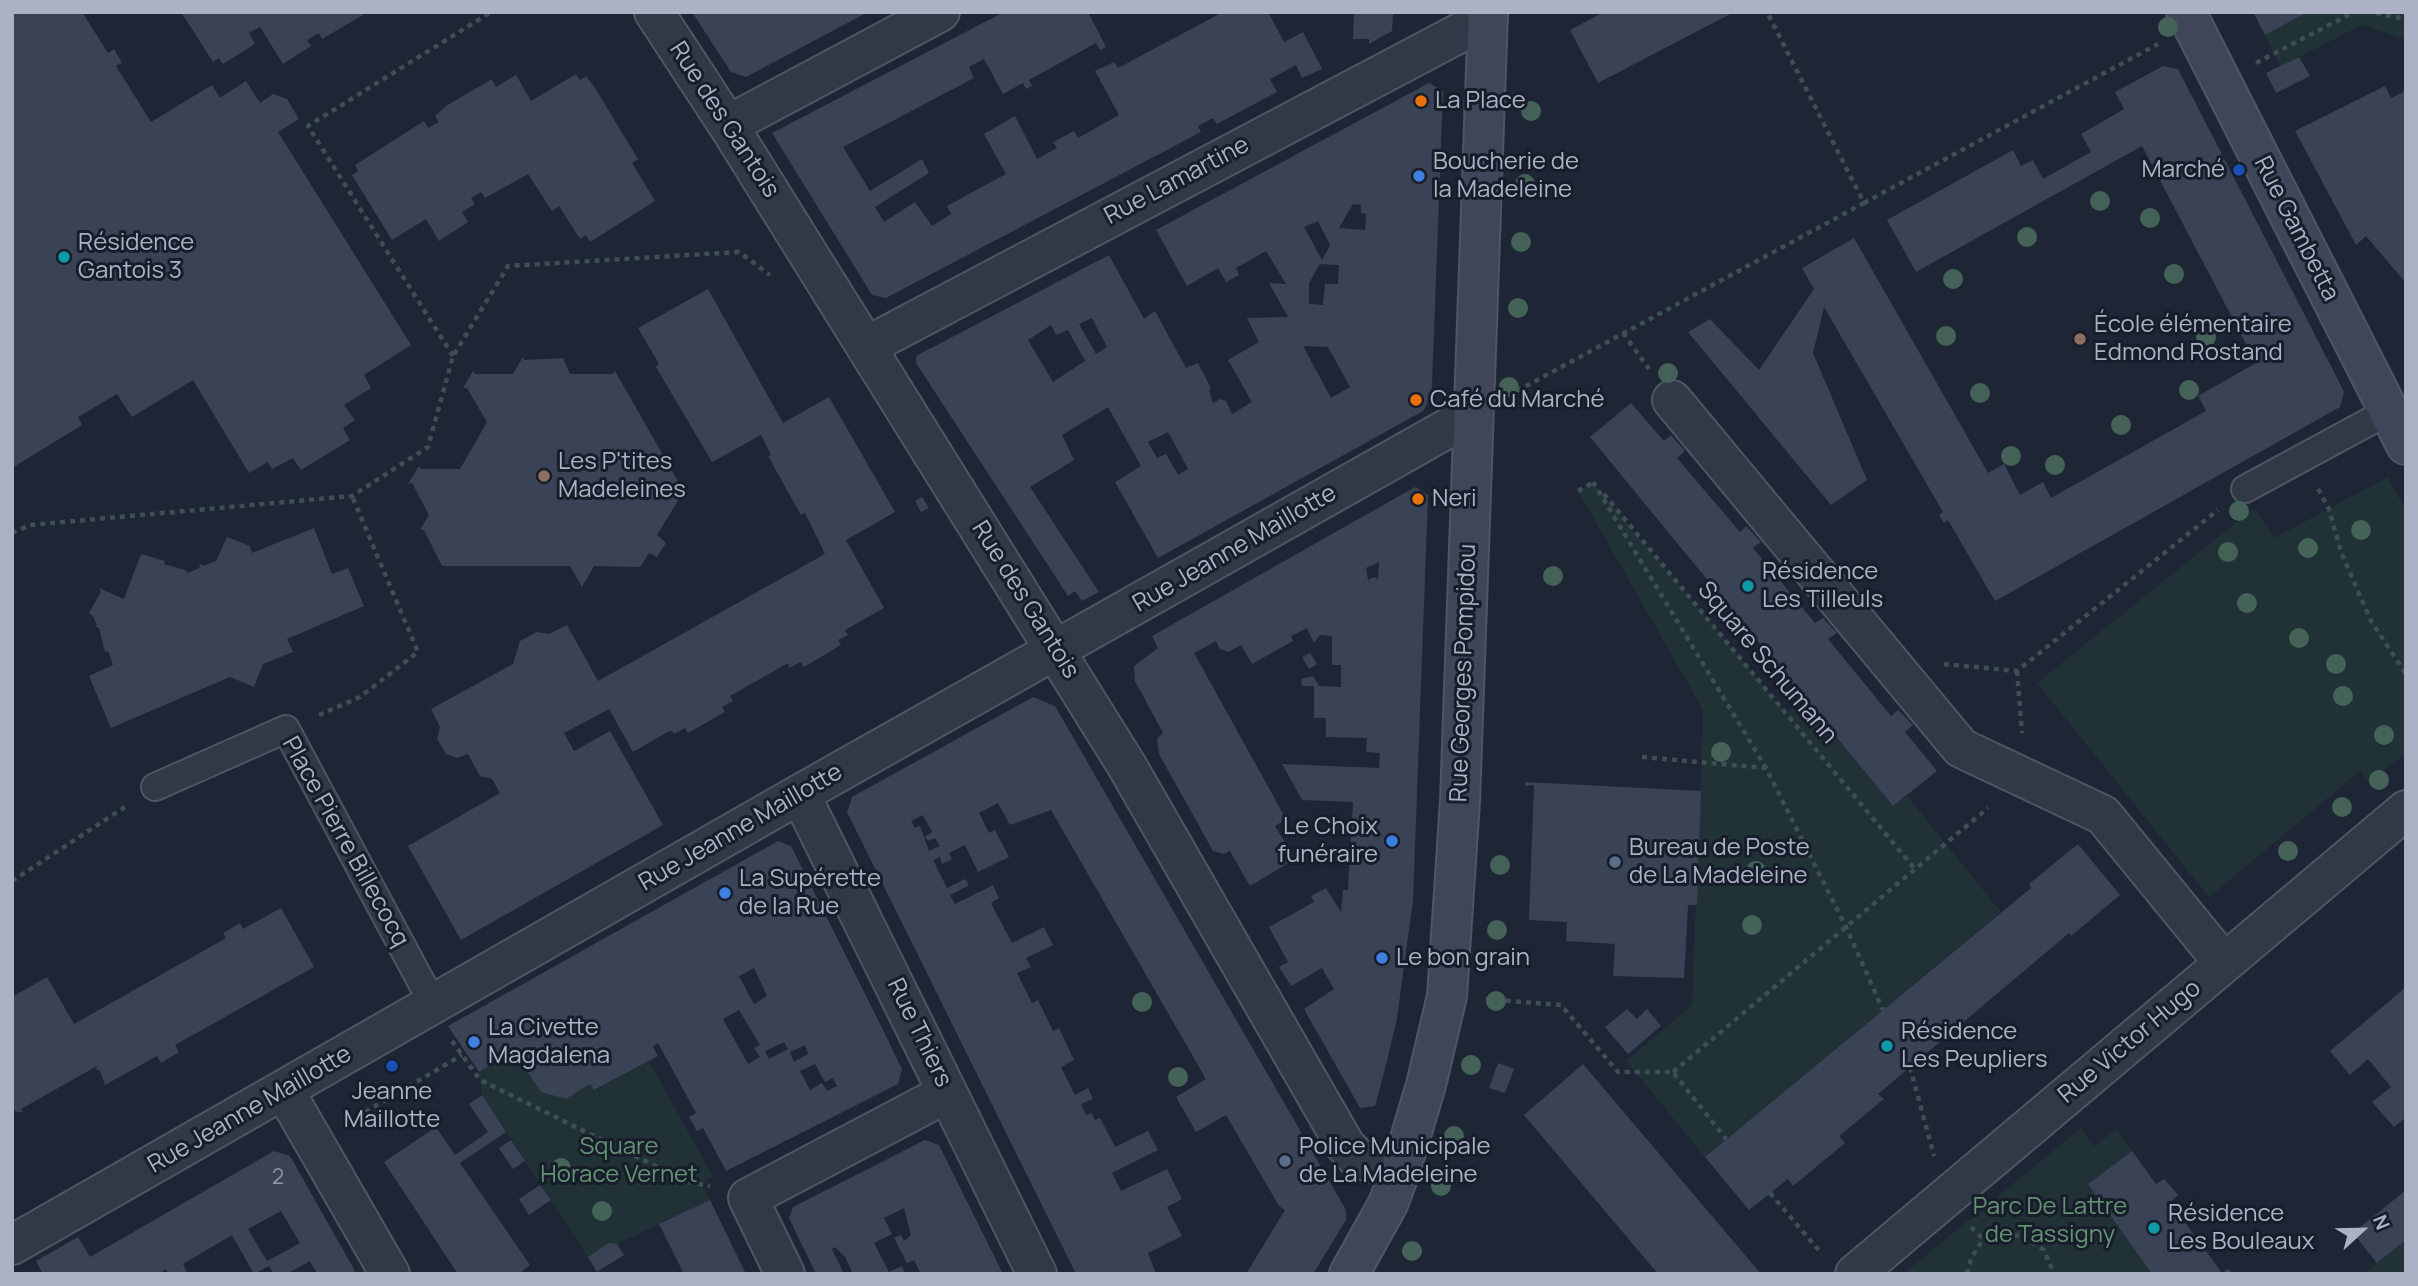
<!DOCTYPE html>
<html>
<head>
<meta charset="utf-8">
<style>
  body { margin:0 }
  #map { position:relative; width:2418px; height:1286px; overflow:hidden; background:#1e2635; font-family:Manrope,sans-serif }
  canvas { display:block }
  .frame { position:absolute; inset:0; border:14px solid #abb2c3; pointer-events:none }
  .north { position:absolute; left:2327px; top:1195px; width:70px; height:70px; -webkit-text-stroke:5px #171d2a; paint-order:stroke; rotate:68deg; font-size:19px; font-weight:700; line-height:28px; text-align:center; color:#abb2c3 }
  .north::after { content:''; display:block; margin:auto; width:24px; height:32px; background:#abb2c3; clip-path:polygon(50% 0,100% 100%,50% 72%,0 100%) }
</style>
</head>
<body>
<div id="map">
<canvas width="2418" height="1286"></canvas>
<div class="frame"></div>
<div class="north">N</div>
</div>
<script>
const context = document.querySelector('canvas').getContext('2d');
context.lineJoin = 'round';
function paint(path, color) { context.fillStyle = color; context.fill(path, 'evenodd'); }
const poly = rows => new Path2D(rows.map(r => 'M' + r).join(''));
function stroke(path, color, width, dash) { context.strokeStyle = color; context.lineWidth = width; context.lineCap = dash ? 'butt' : 'round'; context.setLineDash(dash || []); context.stroke(path); }
function drawText(font, color, halo, rows, align = 'center') {
  context.font = font + ' Manrope,sans-serif'; context.lineWidth = 6; context.setLineDash([]); context.textBaseline = 'middle'; context.strokeStyle = halo; context.fillStyle = color; for (const [text, x, y, turn = 0] of rows) {
    context.save(); context.translate(x, y); context.rotate((+turn || 0) * Math.PI / 180); context.textAlign = isNaN(turn) ? turn : align; if (halo) context.strokeText(text, 0, 0); context.fillText(text, 0, 0); context.restore();
  }
}
paint(poly([
  [2308,12,2406,12,2406,40,2362,25,2281,66,2265,35],
  [2388,477,2406,511,2406,753,2369,783,2360,771,2209,897,2037,683,2254,508,2274,538],
  [1593,482,1787,714,1803,698,1893,806,1907,796,2001,912,1705,1157,1626,1061,1692,1005,1703,710,1578,491],
  [513,1051,541,1092,566,1099,590,1084,595,1090,649,1061,713,1177,701,1183,710,1200,617,1244,608,1243,588,1257,482,1095,479,1072],
  [2081,1128,2094,1146,2117,1129,2132,1151,2088,1184,2152,1274,1903,1274],
  [2406,1240,2406,1274,2364,1274,2377,1263]
]), '#203236');
paint(poly([
  [12,12,82,12,108,53,114,49,122,63,116,66,151,122,212,85,220,98,246,81,260,103,273,94,287,99,299,119,278,132,411,345,364,375,371,388,344,405,355,420,343,428,350,440,301,470,293,458,272,469,268,462,249,473,193,380,132,417,117,394,78,417,82,425,12,468],
  [181,12,368,12,322,39,319,33,307,40,311,46,283,64,260,27,249,33,255,44,223,64,219,58,213,62],
  [692,12,868,12,746,77,731,72],
  [1004,12,1088,12,1106,47,1100,50,1096,43,1029,80,1032,86,1026,89,1023,83,1003,94,984,59,969,67,974,78,843,147,870,191,922,159,929,173,875,207,884,222,915,202,932,226,951,214,947,206,1006,174,984,134,1015,116,1037,159,1057,148,1053,142,1074,131,1078,138,1119,115,1095,71,1114,62,1118,68,1223,12,1268,12,1284,42,1303,32,1322,69,1302,78,1296,65,1270,79,1277,92,1217,124,1213,118,1198,126,1201,132,886,298,872,295,772,133],
  [1354,12,1393,12,1392,31,1369,44,1369,39,1353,39],
  [1604,12,1734,12,1598,83,1570,30],
  [2253,12,2308,12,2265,35],
  [2299,57,2310,76,2276,93,2266,73],
  [2163,66,2178,69,2333,370,2344,392,2340,407,1995,601,1948,520,1944,523,1939,515,1943,512,1824,307,1813,353,1867,480,1831,505,1688,332,1710,319,1759,370,1814,289,1802,268,1854,238,1988,473,2004,464,2020,495,2043,482,2051,498,2206,411,2198,396,2256,363,2142,146,1916,272,1887,220,2013,150,2021,166,2033,160,2043,179,2091,152,2081,134,2124,109,2115,92],
  [576,74,580,80,586,76,595,88,638,159,632,163,655,201,590,242,586,235,580,239,559,206,552,211,528,174,485,198,481,192,471,198,475,204,462,212,468,222,439,241,426,219,392,240,352,175,358,171,355,165,424,121,428,128,439,122,435,116,446,106,492,79,496,87,516,75,531,101],
  [1429,83,1443,91,1432,384,1431,397,1423,411,1158,558,1115,482,1141,466,1108,407,1062,435,1074,460,1030,487,1099,592,1082,601,1075,591,1068,596,916,363,916,356,1109,255,1144,319,1155,311,1186,368,1198,363,1211,388,1209,390,1213,403,1220,399,1226,401,1232,414,1252,402,1228,360,1259,342,1247,318,1288,317,1269,283,1286,284,1266,251,1236,268,1239,275,1226,282,1218,268,1187,286,1156,230],
  [1353,204,1361,205,1361,213,1366,214,1365,230,1339,228],
  [1318,221,1330,245,1322,260,1304,227],
  [1320,264,1339,265,1338,284,1325,284,1323,305,1309,304,1309,283],
  [1092,318,1107,347,1096,354,1079,324],
  [1051,325,1056,335,1068,330,1085,361,1053,382,1028,340],
  [1303,346,1328,347,1350,387,1331,398],
  [1168,432,1188,469,1178,475,1166,454,1157,458,1148,442],
  [2385,86,2391,98,2406,91,2406,283,2366,236,2356,245,2295,131],
  [708,289,783,423,829,397,895,512,846,540,884,608,845,630,848,635,838,640,841,645,804,667,801,662,789,668,788,663,730,696,733,701,722,707,725,712,688,733,685,728,674,734,671,730,633,752,609,709,564,733,574,751,610,731,663,825,461,940,408,846,500,793,492,779,480,776,468,754,457,758,446,754,437,739,440,727,431,709,513,664,520,641,537,632,549,634,567,625,598,681,825,554,805,513,801,515,768,456,771,455,761,435,712,462,656,367,659,364,638,328],
  [523,357,524,360,563,358,570,374,613,374,615,371,687,497,682,494,657,535,666,543,657,557,649,553,640,567,594,566,582,587,570,566,442,566,424,530,420,530,429,515,412,483,408,484,419,466,421,469,460,469,487,422,467,388,463,388,473,371,475,374,513,374],
  [1631,403,1664,441,1671,435,1685,451,1677,458,1740,532,1746,526,1761,542,1753,548,1815,623,1823,618,1837,633,1828,639,1891,716,1898,710,1913,725,1905,732,1937,771,1893,806,1590,437],
  [1415,487,1428,495,1413,900,1397,1018,1386,1065,1375,1106,1360,1108,1304,1009,1334,989,1322,968,1291,986,1279,967,1288,962,1269,927,1314,902,1311,896,1326,888,1341,912,1343,890,1348,890,1353,802,1302,800,1282,764,1379,768,1380,753,1366,752,1367,738,1326,737,1326,718,1314,718,1314,686,1302,686,1301,679,1313,676,1319,686,1341,687,1341,665,1332,665,1332,636,1320,635,1314,643,1307,628,1291,636,1293,641,1252,664,1241,645,1228,652,1220,649,1216,641,1194,653,1286,819,1275,826,1295,859,1250,886,1230,851,1223,854,1213,851,1159,754,1157,739,1163,733,1135,681,1134,666,1158,648,1152,636],
  [1379,562,1378,580,1374,577,1368,580,1366,568],
  [922,497,929,508,921,512,915,501],
  [314,528,332,574,348,568,364,606,287,639,293,652,263,664,254,687,230,677,111,728,89,676,113,665,108,651,105,652,99,628,95,626,97,625,93,616,89,613,101,592,99,588,124,599,141,554,165,561,164,564,185,570,187,573,200,568,199,565,202,564,203,566,216,561,227,537,250,546,252,553],
  [1310,653,1317,664,1309,669,1302,657],
  [1033,697,1055,706,1346,1210,1346,1220,1313,1274,1246,1274,1285,1210,1279,1206,1226,1115,1196,1132,1176,1097,1206,1079,1051,810,1010,825,998,803,979,813,989,833,995,830,1009,857,978,872,965,845,949,853,952,859,942,864,940,857,933,860,947,888,965,879,969,885,950,895,955,904,993,885,999,898,991,903,1012,943,1044,927,1053,945,1026,958,1031,967,1017,973,1032,1003,1038,1000,1053,1031,1059,1028,1074,1060,1061,1067,1075,1095,1088,1088,1093,1099,1081,1104,1086,1115,1092,1113,1095,1120,1100,1118,1115,1147,1148,1131,1158,1150,1112,1173,1121,1191,1167,1169,1182,1199,1167,1207,1182,1236,1148,1253,1156,1274,1076,1274,847,812,852,797],
  [923,815,932,832,925,837,928,841,935,838,940,846,929,851,920,826,915,828,911,821],
  [1525,782,1701,791,1697,905,1688,905,1684,978,1613,976,1615,944,1566,941,1567,922,1529,920,1534,785,1525,786],
  [778,841,791,846,883,1030,902,1069,898,1084,726,1171,703,1128,697,1131,689,1117,696,1113,658,1043,653,1046,658,1056,594,1090,590,1084,566,1099,541,1092,513,1051,479,1072,448,1026],
  [754,968,767,996,754,1004,739,976],
  [739,1010,760,1045,754,1048,760,1057,748,1064,723,1019],
  [784,1042,788,1049,769,1059,765,1051],
  [805,1045,808,1054,794,1062,790,1052],
  [815,1064,825,1082,833,1078,837,1086,827,1091,822,1083,810,1090,800,1071],
  [2078,844,2120,895,2071,936,2069,933,1878,1094,1884,1099,1839,1136,1845,1143,1793,1186,1788,1179,1749,1210,1705,1157,2031,888,2029,884],
  [281,908,314,967,175,1045,179,1052,161,1063,157,1056,105,1085,100,1071,96,1069,97,1066,21,1109,23,1112,16,1112,12,1106,12,997,47,977,74,1024,226,938,223,933,240,923,243,929],
  [2406,987,2406,1117,2394,1127,2372,1102,2391,1087,2368,1059,2350,1075,2330,1051],
  [1627,1009,1637,1019,1647,1009,1661,1026,1628,1054,1605,1027],
  [1498,1063,1514,1069,1505,1093,1489,1088],
  [1583,1064,1761,1274,1658,1274,1524,1115],
  [482,1095,506,1132,460,1163,530,1265,519,1274,458,1274,384,1162,436,1127,455,1155,488,1132,469,1104],
  [511,1140,525,1161,513,1169,499,1148],
  [925,1140,939,1145,1003,1274,921,1274,914,1260,907,1263,894,1238,901,1235,904,1241,911,1235,904,1208,884,1218,892,1234,874,1243,889,1272,902,1266,905,1274,853,1274,845,1257,835,1247,832,1249,844,1274,816,1274,789,1218,793,1207],
  [274,1151,290,1156,355,1271,349,1274,317,1274,310,1261,287,1274,274,1274,269,1266,254,1274,232,1235,183,1264,188,1274,169,1274,166,1269,157,1274,43,1274,36,1261,78,1237,90,1257],
  [281,1211,300,1243,267,1261,248,1229],
  [2132,1151,2156,1184,2164,1179,2178,1195,2170,1202,2222,1273,2228,1269,2234,1274,2152,1274,2088,1184],
  [540,1185,551,1200,529,1215,519,1199],
  [2406,1190,2406,1240,2377,1263,2353,1233],
  [710,1200,726,1233,746,1274,684,1274,659,1224],
  [608,1243,617,1244,624,1255,597,1272,588,1257]
]), '#3a4356');
const lane = poly([
  [2245,489,2389,411],
  [155,787,286,729,433,1004]
]);
const street = poly([
  [654,12,728,125,1127,766,1345,1145,1357,1158,1400,1172],
  [728,125,940,12],
  [867,346,1488,18],
  [1672,400,1961,748,2103,815,2224,963],
  [800,794,1037,1274],
  [284,1090,390,1274],
  [12,1245,800,794,1473,414],
  [785,1274,748,1198,947,1093],
  [1855,1274,2406,810]
]);
const secondary = poly([
  [2186,12,2406,445],
  [1349,1274,1388,1204,1400,1172,1426,1085,1447,996,1460,801,1488,12]
]);
stroke(lane, '#4f5564', 30);
stroke(street, '#4f5564', 42);
stroke(secondary, '#4f5564', 42);
stroke(poly([
  [2376,13,2406,19],
  [2256,63,2354,12],
  [1864,203,2158,44],
  [1623,333,1649,369],
  [453,356,308,126,491,12],
  [1517,391,1864,203,1767,12],
  [1593,482,1766,768,1845,925,1883,1010],
  [2318,489,2329,509,2341,552,2371,621,2406,674],
  [1578,491,1594,482],
  [1604,494,1914,868],
  [12,533,30,525,352,496,428,447,453,356,508,266,739,252,770,275],
  [1944,664,2017,671,2218,510],
  [2017,671,2022,733],
  [319,715,360,697,418,652,352,496],
  [1642,757,1766,768],
  [12,881,128,805],
  [1486,999,1561,1005,1618,1072,1673,1072,1726,1139],
  [452,1041,480,1080,688,1182,710,1186],
  [1910,1067,1934,1156],
  [1673,1072,1988,808],
  [348,1122,462,1055],
  [1770,1193,1822,1254],
  [1971,1227,1983,1239],
  [1967,1274,1971,1259,1983,1239,2022,1235,2044,1250,2054,1274]
]), '#3d4f54', 4.5, [5, 5]);
stroke(lane, '#313846', 26);
stroke(street, '#313846', 38);
stroke(secondary, '#3f4659', 38);
context.fillStyle = '#446257';
for (const [x, y] of [
  [2168,27],
  [1531,111],
  [1525,184],
  [2100,201],
  [2150,218],
  [2027,237],
  [1521,242],
  [2174,274],
  [1953,279],
  [1518,308],
  [1946,336],
  [2206,337],
  [1668,373],
  [1509,387],
  [2189,390],
  [1980,393],
  [2121,425],
  [2011,456],
  [2055,465],
  [2239,511],
  [2361,530],
  [2308,548],
  [2228,552],
  [1553,576],
  [2247,603],
  [2299,638],
  [2336,664],
  [2343,696],
  [2384,735],
  [1721,752],
  [2379,780],
  [2342,807],
  [2288,851],
  [1500,865],
  [1756,871],
  [1752,925],
  [1497,930],
  [1496,1001],
  [1142,1002],
  [1471,1065],
  [1178,1077],
  [1454,1136],
  [561,1168],
  [1441,1186],
  [602,1211],
  [1412,1251]
]) { context.beginPath(); context.arc(x, y, 10, 0, 2 * Math.PI); context.fill(); }
for (const [x, y, r, color] of [
  [1421,101,7,"#e8710a"],
  [2239,170,7,"#1a4fb4"],
  [1419,176,7,"#3f7fe0"],
  [64,257,7,"#0f9aa8"],
  [2080,339,7,"#8d6e63"],
  [1416,400,7,"#e8710a"],
  [544,476,7,"#8d6e63"],
  [1418,499,7,"#e8710a"],
  [1748,586,7,"#0f9aa8"],
  [1392,841,7,"#3f7fe0"],
  [1615,862,7,"#5c6f8a"],
  [725,893,7,"#3f7fe0"],
  [1382,958,7,"#3f7fe0"],
  [474,1042,7,"#3f7fe0"],
  [1887,1046,7,"#0f9aa8"],
  [392,1066,7,"#1a4fb4"],
  [1285,1161,7,"#5c6f8a"],
  [2154,1228,7,"#0f9aa8"]
]) { const dot = new Path2D(); dot.arc(x, y, r, 0, 2 * Math.PI); context.fillStyle = color; context.fill(dot); stroke(dot, '#171d2a', 2.5); }
drawText('21px', '#8f96a8', null, [
  ["2",278,1178]
]);
drawText('24px', '#abb2c3', '#171d2a', [
  ["La Place",1435,101],
  ["Boucherie de",1433,162],
  ["la Madeleine",1433,190],
  ["Marché",2225,170,"right"],
  ["Résidence",78,243],
  ["Gantois 3",78,271],
  ["École élémentaire",2094,325],
  ["Edmond Rostand",2094,353],
  ["Café du Marché",1430,400],
  ["Les P'tites",558,462],
  ["Madeleines",558,490],
  ["Neri",1432,499],
  ["Résidence",1762,572],
  ["Les Tilleuls",1762,600],
  ["Le Choix",1378,827,"right"],
  ["funéraire",1378,855,"right"],
  ["Bureau de Poste",1629,848],
  ["de La Madeleine",1629,876],
  ["La Supérette",739,879],
  ["de la Rue",739,907],
  ["Le bon grain",1396,958],
  ["La Civette",488,1028],
  ["Magdalena",488,1056],
  ["Résidence",1901,1032],
  ["Les Peupliers",1901,1060],
  ["Jeanne",392,1092,"center"],
  ["Maillotte",392,1120,"center"],
  ["Police Municipale",1299,1147],
  ["de La Madeleine",1299,1175],
  ["Résidence",2168,1214],
  ["Les Bouleaux",2168,1242]
], 'left');
drawText('24px', '#abb2c3', '#171d2a', [
  ["Rue des Gantois",724,120,57],
  ["Rue Lamartine",1177,181,-28],
  ["Rue Gambetta",2296,229,63],
  ["Rue Jeanne Maillotte",1235,549,-30],
  ["Rue des Gantois",1025,600,58],
  ["Square Schumann",1767,663,50],
  ["Rue Georges Pompidou",1464,673,-88],
  ["Rue Jeanne Maillotte",741,828,-30],
  ["Place Pierre Billecocq",345,842,61],
  ["Rue Thiers",919,1033,64],
  ["Rue Victor Hugo",2130,1042,-40],
  ["Rue Jeanne Maillotte",250,1110,-30]
]);
drawText('24px', '#639373', '#171d2a', [
  ["Square",619,1147],
  ["Horace Vernet",619,1175],
  ["Parc De Lattre",2050,1207],
  ["de Tassigny",2050,1235]
]);
</script>
</body>
</html>
